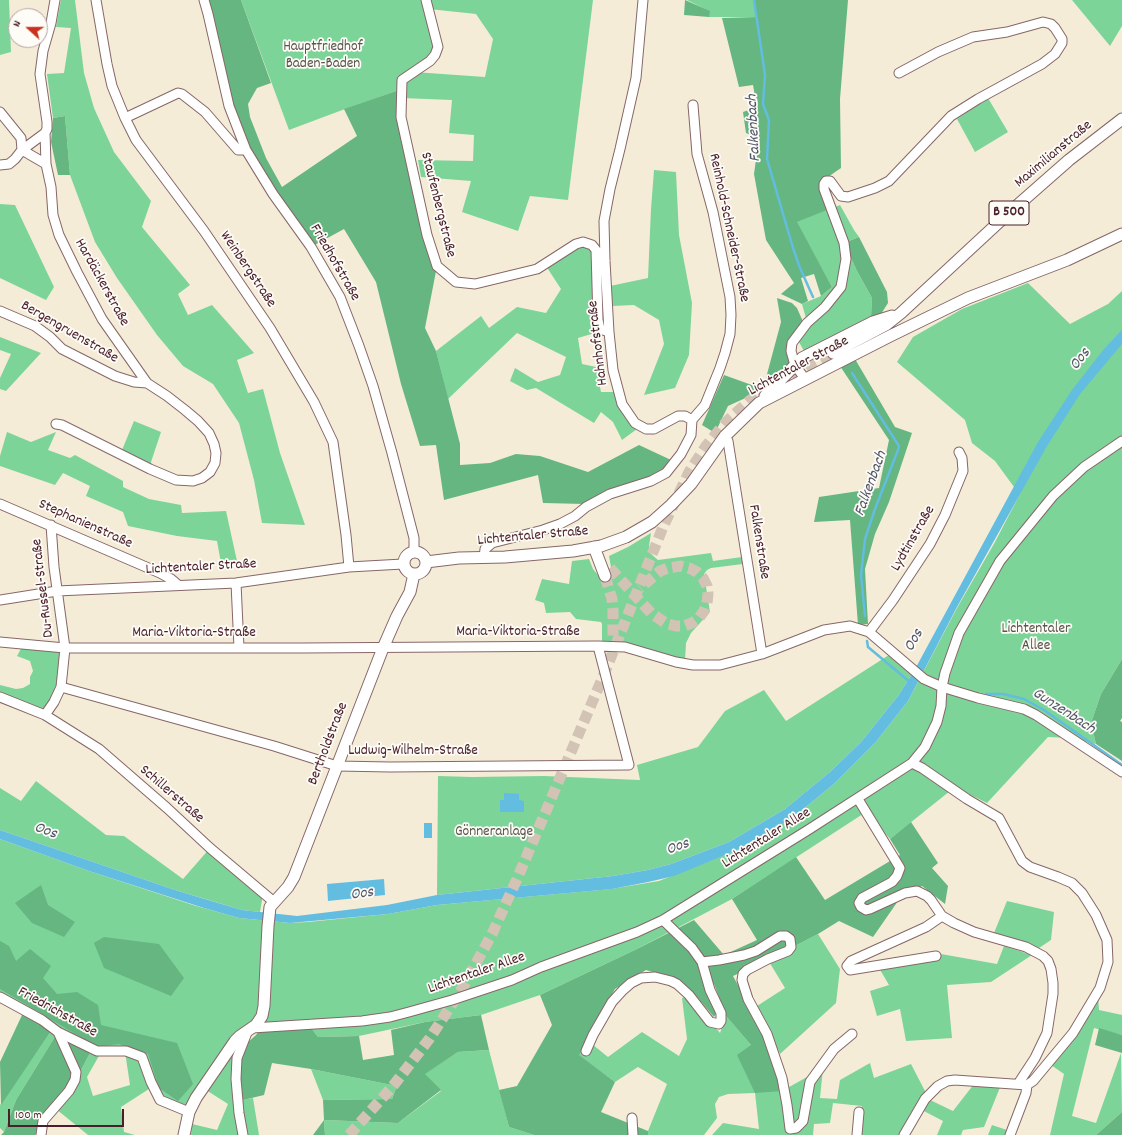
<!DOCTYPE html>
<html>
<head>
<meta charset="utf-8">
<style>
  body { margin:0 }
  #map { position:relative; width:1122px; height:1135px; overflow:hidden; background:#f5ecd8; font-family:Dekko,sans-serif }
  canvas { display:block }
  .north { position:absolute; left:8px; top:8px; width:40px; height:40px; box-sizing:border-box; background:#fdfcf7; border:1px solid #b5a4a5; border-radius:50%; rotate:291deg; font-size:11px; font-weight:700; line-height:16px; text-align:center; color:#4a1f2b }
  .north::after { content:''; display:block; margin:auto; width:14px; height:18px; background:#c8321e; clip-path:polygon(50% 0,100% 100%,50% 72%,0 100%) }
  .scale { position:absolute; left:8px; top:1109px; width:116px; height:18px; box-sizing:border-box; border:2px solid #4a1f2b; border-top:0; padding-left:5px; font-size:12px; line-height:14px; white-space:nowrap; color:#4a1f2b; -webkit-text-stroke:3px #fdfcf7; paint-order:stroke }
</style>
</head>
<body>
<div id="map">
<canvas width="1122" height="1135"></canvas>
<div class="north">N</div>
<div class="scale">100 m</div>
</div>
<script>
const context = document.querySelector('canvas').getContext('2d');
context.lineJoin = 'round';
function paint(path, color) { context.fillStyle = color; context.fill(path, 'evenodd'); }
const poly = rows => new Path2D(rows.map(r => 'M' + r).join(''));
function stroke(path, color, width, dash) { context.strokeStyle = color; context.lineWidth = width; context.lineCap = dash ? 'butt' : 'round'; context.setLineDash(dash || []); context.stroke(path); }
function drawText(font, color, halo, rows, align = 'center') {
  context.font = font + ' Dekko,sans-serif'; context.lineWidth = 3.5; context.setLineDash([]); context.textBaseline = 'middle'; context.strokeStyle = halo; context.fillStyle = color; for (const [text, x, y, turn = 0] of rows) {
    context.save(); context.translate(x, y); context.rotate((+turn || 0) * Math.PI / 180); context.textAlign = isNaN(turn) ? turn : align; if (halo) context.strokeText(text, 0, 0); context.fillText(text, 0, 0); context.restore();
  }
}
paint(poly([
  [0,0,9,0,11,52,0,55],
  [61,0,75,0,84,73,94,108,114,152,151,201,142,227,190,285,178,294,188,315,212,305,254,353,237,360,248,393,263,389,280,453,305,525,262,523,254,480,239,423,213,384,183,366,157,335,117,278,95,242,70,175,65,116,53,118,47,74,64,73,71,28,56,27],
  [241,0,593,0,568,200,530,196,518,231,462,212,471,181,421,177,418,160,473,161,474,135,449,133,452,100,402,98,402,89,345,109,289,130],
  [429,9,476,14,493,39,485,77,414,72,438,47],
  [687,0,754,0,757,17,709,17,709,11],
  [1072,0,1122,0,1122,26,1110,46],
  [988,98,1008,132,975,152,957,119],
  [654,170,676,172,679,235,692,303,689,355,675,388,644,395,664,344,659,320,634,305,612,306,610,286,648,278,651,209],
  [0,204,15,205,54,287,46,300,0,278],
  [840,205,854,230,859,237,844,243,857,271,872,298,871,317,804,351,799,342,798,335,807,322,802,304,821,296,832,287,796,222],
  [576,244,592,245,598,332,578,338,582,364,596,367,601,392,614,392,620,409,627,420,637,429,622,440,613,422,601,412,594,423,536,388,527,390,510,381,515,368,538,382,560,375,566,357,517,333,448,399,436,351,481,316,489,328,517,307,546,313,561,289,546,266],
  [1028,283,1070,324,1108,304,1122,291,1122,659,1101,694,1091,723,1096,744,1070,738,1048,737,987,803,955,787,890,839,866,812,732,899,637,949,540,995,481,1015,425,1022,359,1036,318,1037,309,1025,252,1028,240,1036,228,1050,196,1098,189,1112,160,1100,150,1082,152,1087,121,1107,124,1132,135,1135,88,1135,56,1109,70,1091,91,1051,100,1054,87,1077,93,1096,130,1085,125,1052,141,1058,150,1082,142,1057,126,1051,97,1051,58,1032,42,1020,0,997,0,839,89,871,193,905,239,918,290,923,308,922,388,914,437,905,611,889,659,881,735,851,791,819,834,784,875,743,908,701,957,608,995,542,1021,492,1014,487,995,461,972,443,965,420,897,362,913,337,962,309],
  [0,337,41,353,6,391,0,389,0,378,11,354,0,350],
  [134,421,161,432,150,465,122,450],
  [7,432,31,442,56,432,48,450,70,458,75,455,123,481,123,487,149,499,181,505,182,513,226,511,237,561,221,563,217,541,177,536,128,526,123,512,86,496,90,486,63,473,55,485,0,466,0,456],
  [651,533,649,546,650,553,658,560,711,553,713,561,742,557,743,564,711,568,707,570,704,574,710,612,691,633,686,643,685,661,625,647,613,641,602,641,602,624,601,622,576,619,570,612,546,613,544,603,535,600,542,579,569,584,572,561,589,559,593,569,598,575,602,577,610,573,611,567,609,556,628,547],
  [23,645,65,648,61,687,45,715,0,697,0,685,16,689,23,688,30,684,30,677,33,671,30,661,17,656],
  [892,653,914,671,898,696,861,742,831,771,785,809,729,842,671,864,648,870,613,876,437,895,438,776,472,777,544,776,640,780,637,765,698,747,725,711,764,690,786,721],
  [36,781,106,835,124,836,183,879,210,848,263,894,260,912,242,910,175,890,0,830,0,788,21,801],
  [1007,901,1054,912,1051,940,1039,948,994,933],
  [818,934,840,969,836,1003,780,1054,757,1006,785,988,768,960],
  [1004,946,1032,955,991,982,947,985,952,1038,906,1041,900,1009,877,1016,870,991,889,985,879,968,941,954,997,964],
  [1098,995,1099,1010,1122,1015,1122,1035,1094,1028,1072,1116,1096,1123,1121,1053,1122,1112,1096,1135,1050,1135,1064,1074,1051,1065],
  [690,996,720,1033,726,1016,751,1045,782,1091,823,1068,820,1098,837,1099,840,1080,870,1063,874,1078,911,1064,926,1093,902,1135,859,1135,862,1106,833,1103,830,1123,814,1124,813,1135,712,1135,723,1123,759,1129,755,1093,728,1094,719,1097,715,1104,717,1118,704,1135,648,1135,648,1131,667,1084,638,1067,615,1082,578,1055,587,1040,608,1057,642,1032,679,1056,687,1039,682,998],
  [51,1031,56,1035,16,1100,4,1132,0,1128,0,1105],
  [489,1050,509,1127,534,1135,325,1135,324,1120,398,1123,441,1091,424,1074,458,1052],
  [229,1053,236,1059,236,1101,253,1098,259,1135,191,1135,192,1124,217,1130,228,1104,206,1090],
  [311,1069,397,1086,392,1099,323,1100],
  [974,1084,1001,1085,984,1127,963,1130,961,1135,937,1135,943,1121,920,1109,928,1099,953,1111],
  [992,1125,1007,1130,1006,1135,988,1135]
]), '#7cd499');
paint(poly([
  [204,0,241,0,271,83,257,88,248,104,250,117,266,158,282,187,357,136,344,109,402,89,401,117,437,266,425,328,436,351,460,444,460,465,490,463,516,454,540,456,588,472,639,445,671,460,663,471,612,491,585,504,543,503,538,475,444,500,436,445,420,446,401,384,376,282,344,229,311,247,245,152],
  [685,0,710,11,709,17,684,15],
  [754,0,848,0,840,99,841,168,825,179,830,209,797,222,832,287,821,296,814,274,801,278,808,301,802,304,781,294,794,283,766,240,754,174,759,138,746,133,743,112,757,107,753,85,739,87,722,18,757,17],
  [65,116,70,175,58,175,51,142,53,118],
  [859,237,887,292,888,303,881,314,871,317,872,298,857,271,844,243],
  [777,298,792,303,797,308,804,324,788,345,792,365,763,390,728,406,715,433,702,425,724,375,763,389,781,322],
  [855,359,895,427,912,433,889,502,875,534,865,569,868,624,858,625,850,520,814,522,819,497,879,488,889,440,840,366],
  [1122,659,1122,718,1120,721,1122,722,1122,761,1096,744,1091,723,1101,694],
  [911,822,938,863,932,868,948,886,945,904,922,886,898,901,873,937,839,921,818,934,768,960,733,976,765,1035,782,1091,755,1093,737,1055,751,1045,726,1016,714,984,707,987,716,1014,714,1017,693,992,679,980,646,970,615,989,579,1055,615,1082,601,1112,648,1131,648,1135,534,1135,509,1127,499,1090,517,1086,552,1025,540,995,637,949,694,920,724,955,757,940,732,899,796,857,825,900,900,855,890,839],
  [41,885,48,905,75,922,64,937,32,923,15,903],
  [104,937,159,944,184,978,171,996,104,968,94,943],
  [0,941,9,946,16,961,30,949,51,966,43,978,57,994,77,992,98,1005,101,1025,177,1043,193,1084,178,1101,159,1088,148,1054,119,1044,97,1047,0,989],
  [23,1013,51,1031,1,1105,0,1062],
  [481,1015,489,1050,458,1052,425,1074,441,1090,398,1123,324,1120,325,1135,313,1135,324,1120,323,1100,392,1099,397,1086,311,1069,272,1063,264,1095,243,1100,239,1079,241,1059,247,1043,256,1035,262,1027,309,1025,318,1037,359,1036,363,1060,394,1055,391,1030,425,1022],
  [1099,1028,1122,1035,1122,1053,1095,1045],
  [56,1035,91,1051,70,1091,35,1135,1,1135,4,1132,16,1100],
  [1122,1112,1122,1135,1096,1135]
]), '#65b681');
paint(poly([
  [1122,330,1122,344,1080,394,1047,446,957,607,908,701,875,743,834,784,791,819,735,851,674,876,648,882,612,889,437,905,388,914,290,923,239,918,204,908,89,871,0,839,0,830,175,890,208,900,242,910,297,916,387,905,437,895,613,876,648,870,671,864,729,842,785,809,831,771,861,742,898,696,914,671,1038,442,1072,390,1104,349],
  [504,793,519,794,519,800,524,801,524,812,500,812,500,800,504,800],
  [424,823,432,823,432,838,424,838],
  [384,879,385,895,328,901,327,884]
]), '#62bde0');
stroke(poly([
  [754,0,765,75,763,104,769,120,767,159,793,248,800,268,813,297],
  [852,373,899,446,898,450,875,509,865,539,861,575,865,616],
  [867,641,868,647,910,682],
  [986,694,1003,694,1024,699,1044,710,1122,765]
]), '#62bde0', 2.5);
stroke(poly([
  [791,375,833,353],
  [610,568,651,613,667,624,676,626,684,626,692,623,699,618,704,611,707,603,708,594,707,586,703,578,697,572,689,568,681,566,668,568,660,571,640,588],
  [605,576,612,599,613,611,613,642],
  [349,1135,393,1086,430,1038,463,987,492,934,517,879,605,672,663,527,689,472,706,446,726,422,749,401,774,384]
]), '#d3c3b5', 11, [11, 5.5]);
const minor = poly([
  [96,0,107,64,112,86,125,118,136,140,204,231,270,328,314,402,333,442,346,535,349,567],
  [204,0,208,14,229,106,246,150,273,194,311,247,340,297,359,346,373,386,392,453,414,538,414,552],
  [426,0,438,47,435,55,430,61,402,80,401,117,427,235,437,266,456,282,475,284,537,269,576,244,583,242,592,245,596,250,598,320,600,329,609,332],
  [0,112,21,138,22,150],
  [125,118,178,93,182,94,205,112,238,150,246,150],
  [45,133,46,164],
  [22,150,46,164,51,187,53,215,59,235,77,272,102,319,147,383,167,396,185,410,198,421,209,433,214,444,216,453,215,463,210,472,202,478,193,481,176,480,150,469,62,425,56,424],
  [0,165,9,164,15,159,22,150,45,133,47,129,47,122,40,74,43,51,51,23,55,0],
  [0,311,35,326,50,337,62,349,115,376,134,382,147,383],
  [805,379,795,365,791,351,792,343,807,323,825,307,841,287,846,259,844,243,824,189,824,184,826,181,830,181,841,196,848,197,875,188,889,181,951,116,978,99,1042,64,1055,54,1062,43,1062,39,1055,28,1051,24,1043,22,1007,32,973,37,938,52,899,73],
  [692,420,705,405,720,368,725,353,730,334,731,315,730,297,713,212,697,154,693,105],
  [725,436,728,441,762,654],
  [0,504,160,573,171,579,178,585],
  [484,558,485,549,492,543,543,530,560,524,575,516,586,507,610,494,651,481,666,473,681,454,691,435,692,420,685,416,678,416,654,429,646,429,635,423,622,404,613,370,609,332,605,261,604,221,610,189,620,149,636,78,643,0],
  [236,583,239,648],
  [0,600,57,591,236,583,349,567,403,564],
  [869,632,893,600,930,544,945,515,963,471,962,458,959,452],
  [0,642,65,648,303,648,598,646,625,647,676,662,693,665,720,665,762,654,824,630,850,626,869,632,924,679,942,687,978,698,1024,709,1036,715,1122,772],
  [61,687,274,746,337,766,390,767,629,765,598,646],
  [0,697,45,715,99,749,167,808,210,848,274,902],
  [45,715,54,702,61,687,65,648,54,567,51,525],
  [858,799,900,868,897,876,892,882,862,898,859,903,861,907,866,910,870,909,905,893,917,891,927,896,931,900,942,916,954,923,974,932,1026,947,1043,956,1048,961,1051,969,1053,983,1053,994,1047,1033,1035,1058,1018,1084],
  [663,920,692,948,702,962,719,960,744,955,756,951,780,936,786,936,790,939,791,947,788,951,768,959,747,970,743,974,742,980,748,999,767,1034,782,1078,787,1105,790,1129,796,1128,803,1121,810,1082,834,1049,852,1034],
  [936,956,850,970,847,966,851,961,926,927,942,916],
  [0,997,42,1020,58,1032,97,1051,126,1051,142,1057,151,1082,160,1100,189,1112],
  [252,1028,362,1021,390,1017,409,1012,452,1000,512,980,541,967,637,932,663,920,808,830,912,763,925,747,937,722,941,706,942,687,945,673,959,633,1000,561,1053,496,1084,467,1122,441],
  [586,1051,593,1035,612,1002,623,990,631,983,641,978,655,977,671,981,677,984,689,995,710,1022,719,1024,721,1021,721,1013,710,990,702,962],
  [632,1118,633,1135],
  [41,1135,43,1121,69,1091,75,1080,76,1072,58,1032],
  [243,1135,239,1113,236,1079,237,1058,248,1030],
  [857,1135,859,1112],
  [904,1135,925,1099,938,1086,947,1081,955,1080,1027,1085,1033,1081,1073,1033,1100,988,1108,962,1107,940,1096,915,1082,893,1072,883,1058,877,1030,867,1022,861,999,818,967,799,922,768,912,763],
  [1010,1135,1026,1093,1027,1085]
]);
const major = poly([
  [833,353,886,325,901,313,1011,211,1069,160,1122,119],
  [765,396,802,358,873,322,892,316],
  [594,547,605,576],
  '404 563a11 11 0 1 1 22 0a11 11 0 1 1-22 0Z',
  [426,562,459,558,505,557,573,551,601,546,626,537,652,522,671,505,691,484,725,436,759,403,890,336,968,298,1067,260,1122,234],
  [184,1135,189,1112,196,1098,235,1041,240,1036,256,1025,262,1016,264,1006,268,926,270,907,288,887,294,877,383,648,397,616,410,592,414,574]
]);
stroke(minor, '#866768', 11);
stroke(major, '#866768', 13);
stroke(minor, '#fff', 9);
stroke(major, '#fff', 11);
for (const [x, y, w] of [
  [1009,213,40]
]) { const box = new Path2D(); box.roundRect(x - w / 2, y - 12, w, 24, 3); context.fillStyle = '#fdfcf7'; context.fill(box); stroke(box, '#4a1f2b', 1); }
drawText('bold 14px', '#4a1f2b', null, [
  ["B 500",1009,213]
]);
drawText('15px', '#59554c', '#fdfcf7', [
  ["Hauptfriedhof",323,48],
  ["Baden-Baden",323,65],
  ["Lichtentaler",1036,630],
  ["Allee",1036,647],
  ["Gönneranlage",494,833]
]);
drawText('15px', '#4a1f2b', '#fdfcf7', [
  ["Maximilianstraße",1054,155,-40],
  ["Staufenbergstraße",437,205,76],
  ["Reinhold-Schneider-Straße",728,228,78],
  ["Friedhofstraße",334,263,60],
  ["Weinbergstraße",247,270,56],
  ["Hardäckerstraße",101,283,61],
  ["Bergengruenstraße",69,333,30],
  ["Hahnhofstraße",599,343,-97],
  ["Lichtentaler Straße",799,367,-28],
  ["Stephanienstraße",85,525,24],
  ["Lichtentaler Straße",533,537,-5],
  ["Lydtinstraße",914,539,-60],
  ["Falkenstraße",758,542,81],
  ["Lichtentaler Straße",201,568,-3],
  ["Du-Russel-Straße",44,588,-97],
  ["Maria-Viktoria-Straße",518,633],
  ["Maria-Viktoria-Straße",194,634],
  ["Bertholdstraße",329,744,-69],
  ["Ludwig-Wilhelm-Straße",413,752],
  ["Schillerstraße",171,795,41],
  ["Lichtentaler Allee",767,839,-32],
  ["Lichtentaler Allee",477,974,-19],
  ["Friedrichstraße",57,1013,29]
]);
drawText('italic 16px', '#52566a', '#fdfcf7', [
  ["Falkenbach",755,128,-93],
  ["Oos",1081,360,-52],
  ["Falkenbach",872,484,-70],
  ["Oos",915,641,-61],
  ["Gunzenbach",1063,712,33],
  ["Oos",45,832,19],
  ["Oos",678,848,-20],
  ["Oos",362,895,-8]
]);
</script>
</body>
</html>
